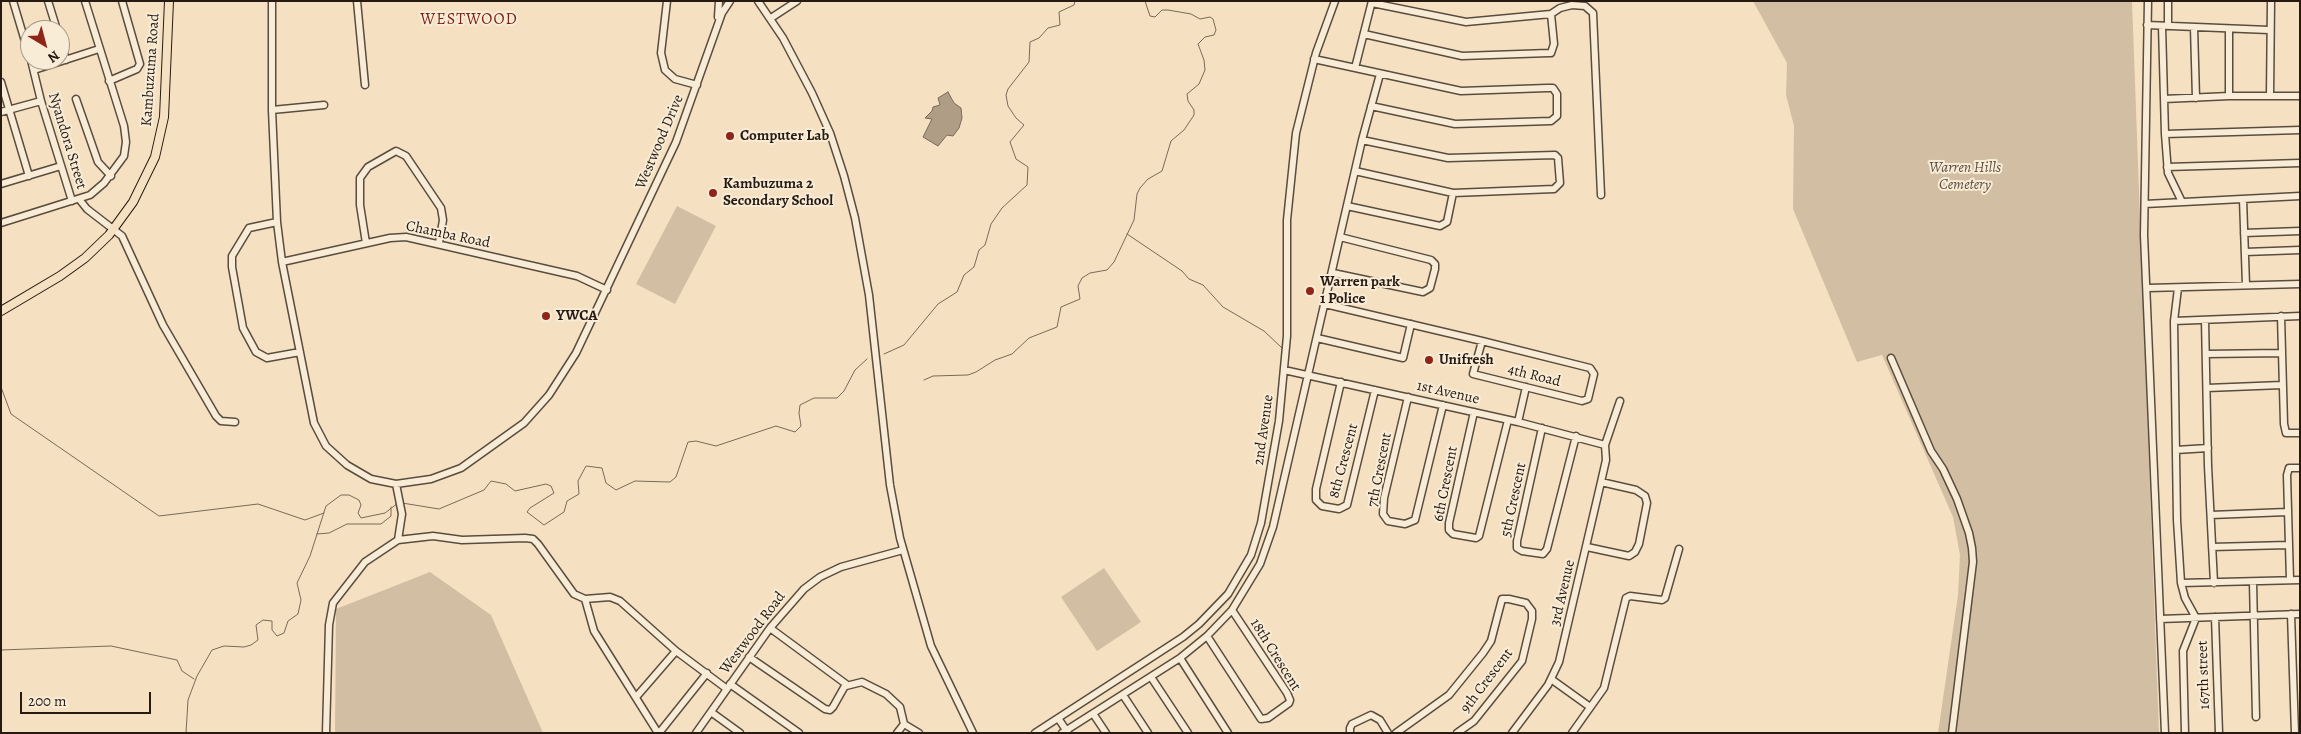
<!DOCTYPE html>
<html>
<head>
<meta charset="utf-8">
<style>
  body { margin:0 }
  #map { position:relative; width:2301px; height:734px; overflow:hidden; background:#f5e1c1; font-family:Alegreya,serif }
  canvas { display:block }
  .frame { position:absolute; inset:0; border:2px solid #271a12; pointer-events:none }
  .north { position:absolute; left:20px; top:20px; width:50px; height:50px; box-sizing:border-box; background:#f8ecd7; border:1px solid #a49888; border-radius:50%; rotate:143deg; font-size:14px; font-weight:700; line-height:20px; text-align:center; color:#271a12 }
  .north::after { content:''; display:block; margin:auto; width:18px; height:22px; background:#8f2418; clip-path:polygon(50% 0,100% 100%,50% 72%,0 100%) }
  .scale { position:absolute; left:20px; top:692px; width:131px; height:22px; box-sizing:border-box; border:2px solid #271a12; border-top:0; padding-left:6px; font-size:15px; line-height:18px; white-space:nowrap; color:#271a12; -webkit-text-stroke:4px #f8ecd7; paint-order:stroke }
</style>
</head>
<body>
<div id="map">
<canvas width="2301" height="734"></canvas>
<div class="frame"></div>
<div class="north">N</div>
<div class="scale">200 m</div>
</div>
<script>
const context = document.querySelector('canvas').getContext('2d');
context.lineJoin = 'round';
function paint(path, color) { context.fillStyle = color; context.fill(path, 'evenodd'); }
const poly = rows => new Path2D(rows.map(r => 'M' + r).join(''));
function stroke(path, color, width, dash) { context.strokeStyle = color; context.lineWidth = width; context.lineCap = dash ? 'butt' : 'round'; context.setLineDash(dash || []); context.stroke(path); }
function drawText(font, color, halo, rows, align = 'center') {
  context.font = font + ' Alegreya,serif'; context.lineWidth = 4; context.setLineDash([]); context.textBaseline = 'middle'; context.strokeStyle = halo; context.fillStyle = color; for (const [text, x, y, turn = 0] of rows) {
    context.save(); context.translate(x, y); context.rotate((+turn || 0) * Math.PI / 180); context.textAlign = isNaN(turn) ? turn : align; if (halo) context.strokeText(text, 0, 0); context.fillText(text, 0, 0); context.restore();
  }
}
paint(poly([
  [1753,1,2132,1,2159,733,1938,733,1958,595,1960,555,1953,517,1882,355,1857,362,1793,209,1794,126,1786,95,1787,63],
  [677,206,716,226,675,304,636,284],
  [1104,568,1141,622,1097,651,1061,597],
  [430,572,491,615,543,733,335,733,336,609]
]), '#d2bfa3');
const water = poly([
  [948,92,954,103,961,108,962,118,959,128,953,136,947,135,938,146,923,137,932,119,925,118,932,111,933,107,940,105,938,98,948,92]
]);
paint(water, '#af9d86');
stroke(water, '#796958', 1);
stroke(poly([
  [1127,234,1182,271,1189,279,1203,285,1223,307,1264,331,1282,348],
  [884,354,904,345,938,304,957,292,964,275,974,267,979,250,985,245,991,224,1002,208,1027,185,1028,167,1016,159,1010,142,1024,125,1016,118,1008,106,1006,95,1008,89,1029,62,1030,42,1039,38,1048,28,1060,25,1059,12,1074,5,1075,1],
  [924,380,933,376,968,375,976,372,995,360,1012,354,1029,338,1057,327,1061,307,1080,299,1078,286,1082,278,1090,273,1107,270,1114,262,1134,220,1137,194,1140,188,1148,179,1162,171,1171,141,1184,130,1194,115,1194,110,1188,101,1187,94,1199,84,1205,70,1204,60,1198,44,1205,37,1214,35,1216,30,1213,19,1210,17,1200,19,1191,14,1168,10,1162,10,1155,17,1150,16,1145,1],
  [1,387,11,414,159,516,258,504,305,520,324,513],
  [402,503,439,509,484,490,491,481,506,484,515,491,546,484,551,486,554,493,530,508,527,512,544,525,564,512,567,501,579,494,578,481,586,466,602,468,606,483,616,490,635,481,670,482,676,477,688,442,696,441,716,446,776,426,795,432,801,426,799,413,800,405,814,398,837,398,844,391,855,370,867,359],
  [317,534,329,533,347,524,381,524,391,516,391,507],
  [1,650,111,646,177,660,182,671,194,679],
  [186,733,188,700,197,676,212,650,224,646,244,647,251,645,258,640,256,625,263,620,272,621,272,630,277,636,284,633,288,621,298,614,301,600,297,583,310,556,326,506,341,495,349,495,359,500,361,505,358,513,361,518,385,513,398,503]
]), '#796958', 1);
const minor = poly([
  [13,1,30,58],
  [48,1,57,30],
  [272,1,272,110,277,222,282,262,314,423,326,446,347,465,371,479,396,484,431,479,461,468,524,423,549,395,576,353,676,142,722,13,730,1],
  [357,1,365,85],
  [667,1,661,53,665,70,675,79,697,85],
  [758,1,783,38,812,93,830,133,844,176,855,218,869,295,890,485,900,538,931,646,973,733],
  [2148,1,2144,235,2165,733],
  [2168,1,2168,26],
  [1551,14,1560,8,1572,5,1585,6,1593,13,1601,195],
  [718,17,719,1],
  [771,18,797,1],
  [2147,25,2269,30],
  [2162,26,2165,134],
  [2194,27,2196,98],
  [2229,29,2229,96],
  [1364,34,1462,56,1549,53,1551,53,1554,44,1551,14,1466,22,1372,3],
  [60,41,66,60],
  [1314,59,1461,91,1547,88,1553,88,1557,94,1557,116,1551,121,1455,124,1371,106],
  [31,60,41,101,72,201],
  [1355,68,1372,1],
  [34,70,99,49],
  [109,81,137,69,140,64,122,1],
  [1,82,29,176],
  [2270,96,2271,1],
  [76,99,98,162,111,176],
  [2164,99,2229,96,2300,96],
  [272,110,324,105],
  [1,112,41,101],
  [2167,167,2300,163],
  [1355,171,1453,193,1554,189,1560,183,1558,158,1555,155,1448,158,1362,140],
  [1,184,61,166],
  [79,199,87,209,122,236,163,325,216,416,221,421,235,422],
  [2243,199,2246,285],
  [2182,202,2168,173,2165,134,2300,130],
  [2145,204,2300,196],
  [1347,206,1440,226,1447,222,1453,193],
  [277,222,249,228,232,256,232,267,243,328,256,352,267,358,300,352],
  [1,223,90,195,104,183,124,156,126,142,124,126,85,1],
  [2244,233,2300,231],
  [366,243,360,205,360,178,368,167,396,151,406,156,441,208,443,220,439,243],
  [2245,252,2300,250],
  [282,262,390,238,406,237,577,276,607,290],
  [1333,273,1423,292,1430,288,1435,269,1435,264,1431,260,1340,237],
  [2148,288,2300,284],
  [2178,288,2174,321,2177,520,2181,583],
  [1325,304,1482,341,1590,368,1594,374,1588,399,1582,401,1473,374,1482,341],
  [2281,316,2284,424,2286,433,2300,433],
  [2205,320,2208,466,2214,583],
  [2174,321,2300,316],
  [1317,338,1403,358,1411,324],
  [2206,354,2281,353],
  [1891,358,1931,451,1943,469,1957,499,1969,533,1972,548,1973,562,1952,733],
  [1284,370,1518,422,1605,445],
  [1341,382,1316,489,1316,500,1322,506,1339,509,1347,505,1375,390],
  [2207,388,2282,385],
  [1408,397,1384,498,1383,514,1388,521,1405,524,1415,520,1443,405],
  [1474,412,1449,523,1449,530,1453,534,1476,538,1479,536,1508,420],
  [1518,422,1526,387],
  [1542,428,1517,541,1517,548,1522,551,1543,554,1547,549,1576,436],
  [2176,450,2208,448],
  [396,484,402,514,398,540],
  [2211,515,2287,512],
  [1587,547,1629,556,1635,552,1639,544,1647,503,1645,496,1636,490,1601,482],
  [2212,547,2288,545],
  [2290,580,2287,475,2289,468,2300,468],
  [2253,582,2256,717],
  [585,599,594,631,658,733],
  [2291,614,2295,733],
  [2215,617,2219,733],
  [2160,619,2300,614],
  [1207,636,1261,719,1268,718,1289,703,1290,700,1287,693,1232,610],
  [749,657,825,709,830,710,833,707,846,684,770,628],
  [1180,658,1228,733],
  [1151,677,1188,733],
  [1551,679,1590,707],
  [730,684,799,733],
  [846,686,862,682,886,694,900,707,904,724],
  [1123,695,1148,733],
  [637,696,676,651],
  [711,712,740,733],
  [1094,715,1106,733],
  [1058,718,1068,733],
  [326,733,329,625,333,603,365,562,398,540,433,536,462,540,525,538,533,539,538,544,574,594,585,599,610,597,620,601,676,651,727,689],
  [659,733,707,673],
  [696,733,770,628,804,589,820,577,841,567,903,550],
  [897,733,904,724,919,733],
  [1035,733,1183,637,1199,624,1228,594,1251,555,1261,523,1279,421,1287,336,1287,220,1296,133,1316,53,1335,1],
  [1062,733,1180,658,1207,636,1232,610,1260,564,1273,527,1362,140,1380,74],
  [1350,733,1350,728,1352,724,1371,715,1380,720,1388,733],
  [1396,733,1449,695,1483,653,1491,641,1502,599,1509,599,1526,603,1532,611,1532,619,1522,661,1474,721,1457,733],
  [1512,733,1548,685,1559,662,1601,482,1606,460,1605,445,1620,401],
  [1572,733,1604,688,1626,598,1630,596,1662,600,1665,598,1679,549],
  [2185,733,2183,651,2196,618,2185,598,2181,583,2300,580]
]);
const major = poly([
  [1,311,60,276,85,258,109,235,133,202,155,157,164,117,169,1]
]);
stroke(minor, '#5a4c3e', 9);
stroke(major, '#271a12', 10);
stroke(minor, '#f8ecd7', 6);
stroke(major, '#f5e1c1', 8);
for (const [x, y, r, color] of [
  [730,136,5,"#8f2418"],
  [713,193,5,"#8f2418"],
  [1310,291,5,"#8f2418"],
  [546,316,5,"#8f2418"],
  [1429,360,5,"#8f2418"]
]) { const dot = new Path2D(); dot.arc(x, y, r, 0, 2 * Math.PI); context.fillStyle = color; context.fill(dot); stroke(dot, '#f8ecd7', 2); }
drawText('15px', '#271a12', '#f8ecd7', [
  ["Kambuzuma Road",151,70,-86],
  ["Nyandora Street",67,141,73],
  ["Westwood Drive",660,142,-67],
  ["Chamba Road",448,235,12],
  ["4th Road",1534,376,14],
  ["1st Avenue",1448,393,13],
  ["2nd Avenue",1264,430,-82],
  ["8th Crescent",1344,461,-75],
  ["7th Crescent",1380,470,-79],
  ["6th Crescent",1446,484,-79],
  ["5th Crescent",1514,500,-78],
  ["3rd Avenue",1563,593,-77],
  ["Westwood Road",753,633,-53],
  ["18th Crescent",1275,655,58],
  ["167th street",2204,675,-92],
  ["9th Crescent",1487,681,-53]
]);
drawText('bold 15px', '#271a12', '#f8ecd7', [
  ["Computer Lab",740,136],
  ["Kambuzuma 2",723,184],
  ["Secondary School",723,201],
  ["Warren park",1320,282],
  ["1 Police",1320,299],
  ["YWCA",556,316],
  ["Unifresh",1439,360]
], 'left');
drawText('italic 15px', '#5a4c3e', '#f8ecd7', [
  ["Warren Hills",1965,168],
  ["Cemetery",1965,185]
]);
context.letterSpacing = '1px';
drawText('16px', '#7a1f14', '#f8ecd7', [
  ["WESTWOOD",469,20]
]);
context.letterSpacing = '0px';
</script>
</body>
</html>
